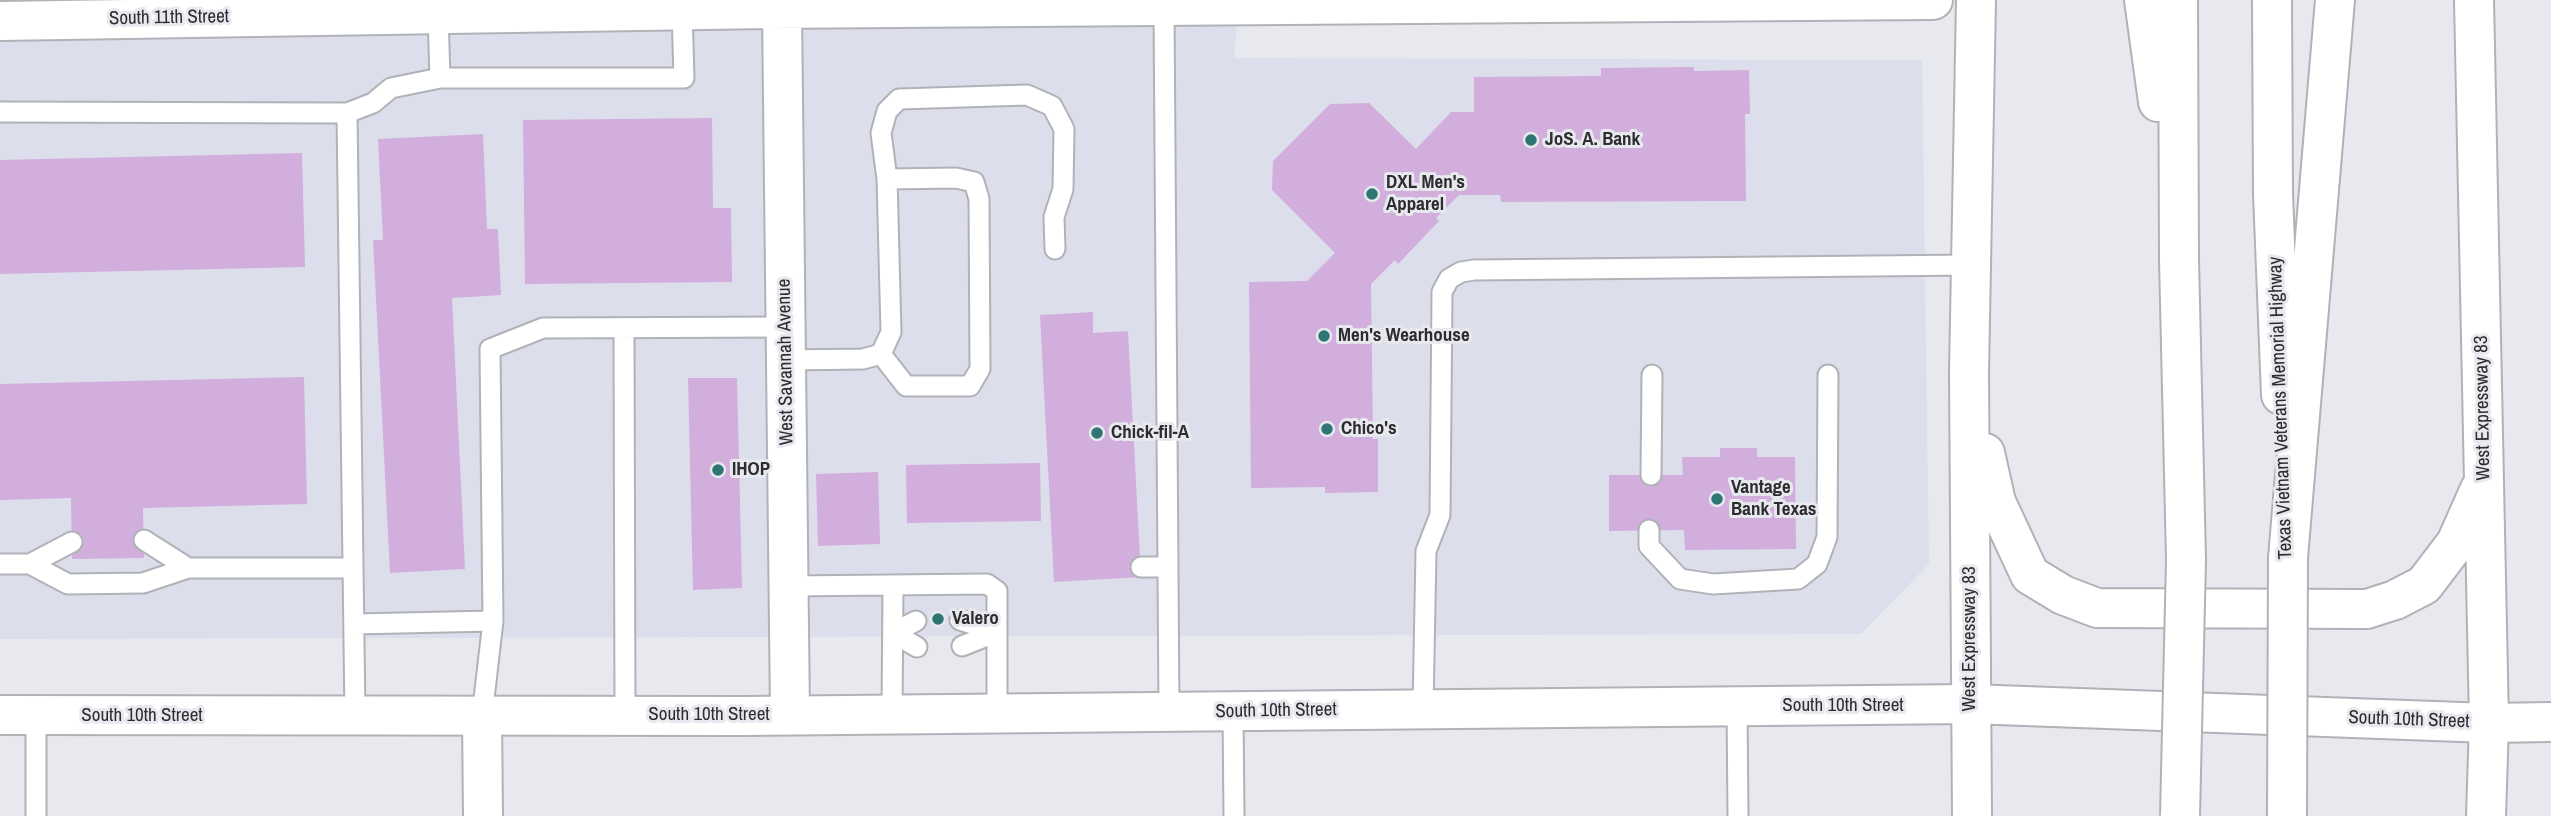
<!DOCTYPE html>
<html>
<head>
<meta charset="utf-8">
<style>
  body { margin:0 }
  canvas { display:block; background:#e8e9ef }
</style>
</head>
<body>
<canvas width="2551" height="816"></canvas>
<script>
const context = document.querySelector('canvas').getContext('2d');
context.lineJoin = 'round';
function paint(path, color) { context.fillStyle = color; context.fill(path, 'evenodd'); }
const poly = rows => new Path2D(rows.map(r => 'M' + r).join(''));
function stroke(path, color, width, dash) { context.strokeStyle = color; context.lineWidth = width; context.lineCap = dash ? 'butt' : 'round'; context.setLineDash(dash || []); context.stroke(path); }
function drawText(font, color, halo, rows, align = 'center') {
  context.font = font + ' "Archivo Narrow",sans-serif'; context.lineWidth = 6; context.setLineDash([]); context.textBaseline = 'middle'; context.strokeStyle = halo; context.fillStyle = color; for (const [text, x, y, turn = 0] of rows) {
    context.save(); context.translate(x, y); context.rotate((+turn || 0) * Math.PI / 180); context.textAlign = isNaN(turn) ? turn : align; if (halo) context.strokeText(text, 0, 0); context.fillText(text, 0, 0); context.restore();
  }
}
paint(poly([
  [0,0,1239,0,1234,58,1922,60,1929,564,1861,634,0,639]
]), '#dcdeec');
paint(poly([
  [1694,67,1694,71,1749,70,1750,114,1745,114,1746,201,1501,202,1500,195,1459,195,1436,218,1439,221,1398,264,1395,260,1371,284,1373,439,1378,439,1378,492,1325,493,1325,487,1251,488,1249,282,1307,281,1335,253,1272,190,1273,161,1330,104,1369,103,1416,149,1451,112,1474,112,1474,77,1601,76,1601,68],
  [712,118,713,208,731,208,732,282,525,284,523,120],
  [483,134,487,229,498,229,501,295,452,298,465,569,390,573,373,240,383,240,378,139],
  [302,153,305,267,0,274,0,160],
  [1093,312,1093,333,1128,331,1141,577,1054,582,1040,315],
  [304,377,307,504,143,508,144,558,72,559,71,498,0,500,0,384],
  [688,378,737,378,742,588,693,590],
  [1720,448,1757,448,1757,457,1795,457,1796,549,1685,550,1684,530,1609,531,1609,475,1683,475,1682,457,1720,457],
  [1040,463,1041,521,907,523,906,465],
  [878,472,880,544,818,546,816,474]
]), '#d1aedc');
const lane = poly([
  [1164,8,1169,712],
  [438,14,440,78,684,78,682,11],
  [0,112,347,113,373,103,391,88,440,78],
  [347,113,355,716],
  [624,328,625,715],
  [881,354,906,386,970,386,980,369,979,199,974,182,956,178,887,179],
  [786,360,863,359,881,354,891,332,887,179,881,133,887,111,899,99,1027,95,1052,106,1064,129,1063,189,1054,217,1055,249],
  [1651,475,1652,375],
  [1649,530,1649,546,1680,579,1713,584,1798,579,1817,564,1827,537,1828,375],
  [144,540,188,568],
  [0,564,30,564,68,584,143,583,188,568,353,568],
  [30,564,72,542],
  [1141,567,1167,567],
  [789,586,987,584,997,591,997,713],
  [960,620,997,632,962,646],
  [493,621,490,349,543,328,786,327],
  [916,621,893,633,917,647],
  [354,624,493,621,482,716],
  [1737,706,1738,816],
  [1423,709,1426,551,1440,515,1442,292,1449,279,1461,272,1474,270,1971,265],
  [1233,711,1234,816],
  [892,714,893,586],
  [36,715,36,816]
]);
const street = poly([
  [782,10,790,715],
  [0,21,769,9,1933,0]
]);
const secondary = poly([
  [2474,0,2489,723,2486,816],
  [1985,453,1996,502,2030,575,2063,595,2097,608,2367,609,2395,600,2424,585,2456,543,2480,489],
  [482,716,483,816],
  [1972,816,1969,372,1976,0]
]);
const primary = poly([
  [0,715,744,716,1970,704,2489,723,2551,722]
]);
const highway = poly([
  [2144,0,2158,102],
  [2178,0,2179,259,2186,560],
  [2272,0,2273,194,2281,395],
  [2288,558,2335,0]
]);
stroke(lane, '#b1b2b8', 23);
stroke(street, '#b1b2b8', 42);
stroke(secondary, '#b1b2b8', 42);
stroke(primary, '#b1b2b8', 42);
stroke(highway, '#b1b2b8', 42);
stroke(lane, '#fff', 19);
stroke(street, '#fff', 38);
stroke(secondary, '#fff', 38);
stroke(primary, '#fff', 38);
stroke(highway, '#fff', 38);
const highwayBridge = poly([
  [2180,816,2186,560],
  [2287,816,2288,558]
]);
stroke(highwayBridge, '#b1b2b8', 42, []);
stroke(highwayBridge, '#fff', 38);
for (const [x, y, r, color] of [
  [1531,140,7,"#2d7672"],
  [1372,194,7,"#2d7672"],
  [1324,336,7,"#2d7672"],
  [1327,429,7,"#2d7672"],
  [1097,433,7,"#2d7672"],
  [718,470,7,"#2d7672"],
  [1717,499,7,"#2d7672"],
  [938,619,7,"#2d7672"]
]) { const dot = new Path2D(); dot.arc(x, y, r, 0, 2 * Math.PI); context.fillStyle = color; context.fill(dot); stroke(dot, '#e8e9ef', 2.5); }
drawText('19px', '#2d2d2f', '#e8e9ef', [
  ["South 11th Street",169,18,-1],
  ["West Savannah Avenue",786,362,-91],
  ["Texas Vietnam Veterans Memorial Highway",2281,408,-92],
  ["West Expressway 83",2483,408,-91],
  ["West Expressway 83",1970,639,-90],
  ["South 10th Street",1843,706],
  ["South 10th Street",1276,711,-1],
  ["South 10th Street",709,715],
  ["South 10th Street",142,716],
  ["South 10th Street",2409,720,2]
]);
drawText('bold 19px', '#2d2d2f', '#e8e9ef', [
  ["JoS. A. Bank",1545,140],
  ["DXL Men's",1386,183],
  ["Apparel",1386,205],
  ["Men's Wearhouse",1338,336],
  ["Chico's",1341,429],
  ["Chick-fil-A",1111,433],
  ["IHOP",732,470],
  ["Vantage",1731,488],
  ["Bank Texas",1731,510],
  ["Valero",952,619]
], 'left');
</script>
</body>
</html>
